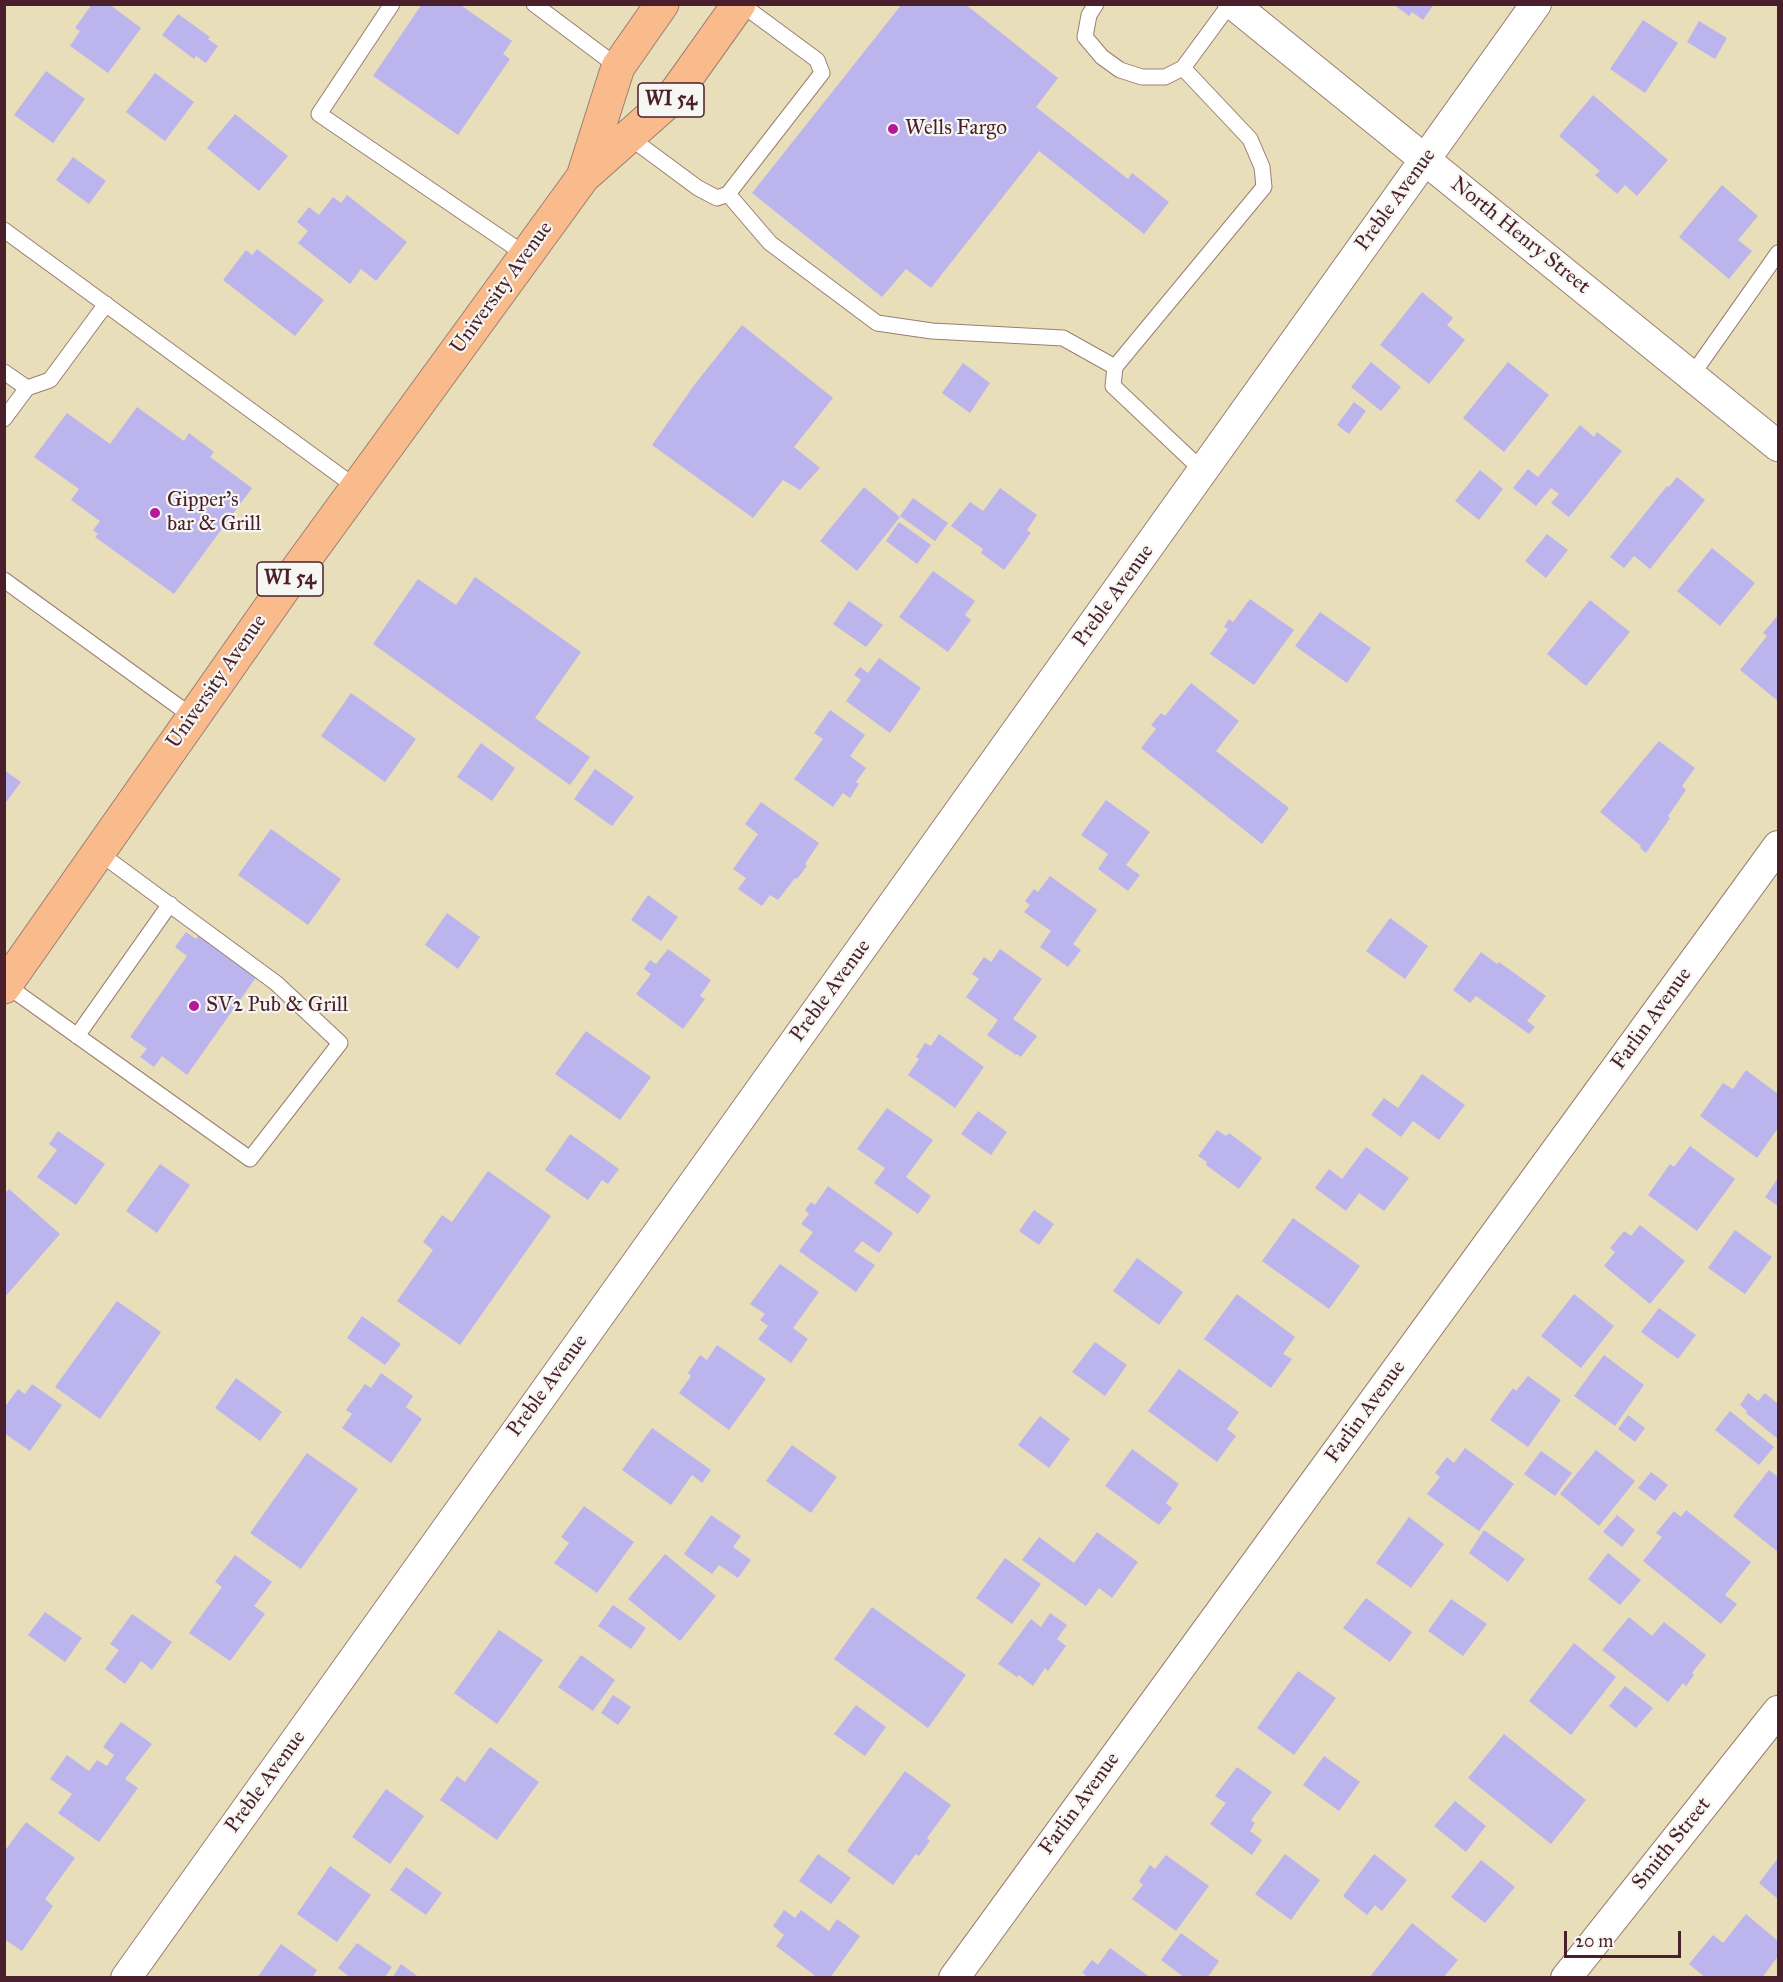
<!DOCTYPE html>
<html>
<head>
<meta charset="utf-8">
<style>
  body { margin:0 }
  #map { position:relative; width:1783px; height:1982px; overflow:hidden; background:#e9deba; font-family:"IM FELL Great Primer",serif }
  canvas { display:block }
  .frame { position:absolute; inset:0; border:6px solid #4a1f2b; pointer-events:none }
  .scale { position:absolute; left:1564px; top:1931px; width:117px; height:27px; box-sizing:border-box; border:3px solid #4a1f2b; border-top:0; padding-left:8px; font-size:18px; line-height:21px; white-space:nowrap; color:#4a1f2b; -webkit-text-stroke:4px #f6f6f2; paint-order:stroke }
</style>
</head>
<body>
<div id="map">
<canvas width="1783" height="1982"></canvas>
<div class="frame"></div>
<div class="scale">20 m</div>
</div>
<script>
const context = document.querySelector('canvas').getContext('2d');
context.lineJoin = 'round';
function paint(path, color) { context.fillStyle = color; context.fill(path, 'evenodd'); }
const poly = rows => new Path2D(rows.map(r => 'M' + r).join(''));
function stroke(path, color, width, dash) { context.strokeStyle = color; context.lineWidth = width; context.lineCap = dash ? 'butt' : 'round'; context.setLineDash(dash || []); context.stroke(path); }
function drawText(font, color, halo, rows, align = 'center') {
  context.font = font + ' "IM FELL Great Primer",serif'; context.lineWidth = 4.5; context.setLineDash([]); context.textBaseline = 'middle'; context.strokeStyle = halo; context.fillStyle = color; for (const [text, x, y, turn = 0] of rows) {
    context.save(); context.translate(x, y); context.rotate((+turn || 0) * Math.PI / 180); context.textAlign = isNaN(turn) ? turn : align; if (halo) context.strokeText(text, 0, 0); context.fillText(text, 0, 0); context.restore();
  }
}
paint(poly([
  [92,4,109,4,141,28,108,73,70,46,80,31,75,28],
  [422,4,459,4,512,41,503,54,510,59,458,135,373,76],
  [902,4,965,4,1058,78,1036,107,1128,179,1132,173,1169,202,1144,234,1039,151,931,288,906,269,882,297,752,193],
  [1393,4,1434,4,1423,20,1412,12,1409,16],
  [178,14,210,37,208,39,218,46,206,63,196,56,194,59,162,35],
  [1643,20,1678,43,1645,93,1610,69],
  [1699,21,1727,38,1715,59,1687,42],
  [46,71,85,99,53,143,14,115],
  [155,73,194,102,165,141,126,112],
  [1593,95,1668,160,1637,196,1625,185,1617,194,1595,175,1600,171,1559,136],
  [235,114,288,156,259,191,207,148],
  [73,157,106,181,89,204,56,180],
  [1722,185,1758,216,1738,240,1752,251,1729,279,1679,237],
  [347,195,407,242,376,281,361,269,350,284,298,243,308,231,297,222,309,207,319,215,333,197,341,203],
  [257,249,324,300,295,336,223,280,246,250,252,255],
  [1422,292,1453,318,1447,325,1465,340,1429,384,1380,345],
  [742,325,833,398,794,447,820,468,800,490,783,480,753,518,652,445,695,384],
  [1371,362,1401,387,1381,411,1351,387],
  [1508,362,1549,395,1504,452,1463,418],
  [963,363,990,383,970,413,942,393],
  [1354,402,1366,411,1349,434,1337,425],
  [137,407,184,441,189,433,214,452,210,457,252,488,174,594,95,537,98,534,93,530,100,521,71,500,79,489,34,457,67,413,110,444],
  [1580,425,1594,437,1597,432,1622,451,1569,517,1551,503,1559,494,1551,488,1536,506,1513,488,1528,469,1538,477],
  [1480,470,1503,489,1479,520,1455,501],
  [1677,477,1705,500,1650,569,1634,556,1624,568,1610,557,1667,486,1669,487],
  [864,487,900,517,857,571,820,541],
  [1000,488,1037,515,1027,530,1031,533,1004,570,981,553,983,549,951,526,970,502,983,511],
  [913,498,948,523,935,541,900,516],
  [899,522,931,545,917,564,886,541],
  [1547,534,1568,550,1546,578,1525,561],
  [1712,548,1755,583,1720,626,1677,591],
  [933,571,975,601,965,615,971,620,948,652,899,617],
  [475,577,581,652,535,718,590,757,570,785,373,644,418,579,456,605],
  [1250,599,1294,630,1254,685,1210,654,1228,629,1224,627,1229,619,1233,622],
  [1590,600,1630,632,1586,686,1547,654],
  [849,601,883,625,866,647,833,624],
  [1320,612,1371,648,1347,683,1295,646],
  [1778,615,1778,701,1740,670,1767,636,1763,633],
  [879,658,921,688,890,733,846,701,861,680,854,675,860,667,868,673],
  [1191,683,1239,721,1216,751,1289,808,1262,844,1141,748,1156,729,1151,725,1161,713,1165,716],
  [351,693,416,739,385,782,321,736],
  [830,710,865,735,850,756,866,768,856,782,859,784,850,798,843,793,833,807,794,779,823,739,814,733],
  [1659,741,1695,768,1682,786,1686,790,1668,816,1670,818,1666,824,1646,853,1640,848,1641,846,1600,812],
  [481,743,515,768,492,801,457,777],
  [595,769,634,797,612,826,574,799],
  [4,770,21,782,4,805],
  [1106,800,1150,832,1126,865,1140,875,1128,891,1098,869,1108,854,1081,835],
  [761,802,819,843,805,864,807,866,797,879,795,878,778,900,770,895,762,906,738,889,746,878,733,869,758,834,745,824],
  [271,829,341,879,308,925,238,875],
  [1050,876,1097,910,1073,944,1081,950,1068,967,1040,947,1051,931,1024,912,1030,905,1025,901,1034,889,1038,892],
  [648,895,678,917,661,941,631,920],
  [447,913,480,937,458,969,425,945],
  [1390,918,1428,946,1405,979,1366,951],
  [186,932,196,939,199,935,257,976,187,1075,162,1056,154,1067,140,1057,147,1049,130,1037,187,956,175,947],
  [668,949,711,980,700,996,705,999,683,1029,636,994,651,974,644,969,650,960,656,964],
  [1000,949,1042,979,1013,1019,1037,1036,1021,1057,1017,1054,1016,1055,987,1035,998,1020,966,997,979,979,972,974,984,957,991,962],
  [1481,952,1497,964,1499,962,1546,996,1527,1021,1535,1027,1529,1034,1476,996,1470,1003,1453,990],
  [586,1031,651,1077,620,1120,555,1074],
  [939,1034,984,1067,955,1108,908,1075,919,1059,916,1057,925,1043,931,1046],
  [1746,1070,1778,1094,1778,1128,1757,1158,1700,1116,1723,1083,1733,1089],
  [1422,1074,1465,1105,1439,1140,1413,1121,1401,1137,1371,1115,1384,1098,1398,1108],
  [887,1108,933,1140,906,1177,931,1196,918,1214,874,1183,885,1168,857,1149],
  [978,1111,1007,1132,991,1155,961,1134],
  [1217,1130,1226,1136,1229,1133,1262,1158,1239,1189,1206,1165,1207,1162,1198,1156],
  [58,1131,105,1164,76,1205,37,1177,57,1150,49,1144],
  [570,1134,619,1169,608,1184,602,1180,588,1200,545,1170],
  [1690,1146,1735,1179,1697,1231,1648,1195,1670,1164,1674,1167],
  [1366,1147,1409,1178,1384,1211,1359,1193,1346,1211,1315,1188,1329,1169,1342,1179],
  [160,1164,190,1185,157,1233,126,1211],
  [488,1171,551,1216,460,1345,397,1301,433,1250,423,1242,442,1215,452,1222],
  [1778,1178,1778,1206,1765,1197],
  [828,1186,893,1233,879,1253,862,1241,854,1251,875,1265,856,1292,799,1251,813,1232,801,1224,809,1214,805,1210,811,1202,815,1205],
  [9,1189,60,1234,4,1298,4,1194],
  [1034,1210,1054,1224,1039,1245,1019,1231],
  [1293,1218,1360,1266,1329,1309,1262,1261],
  [1640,1225,1685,1261,1650,1304,1604,1266,1615,1252,1610,1248,1624,1231,1631,1236],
  [1735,1230,1772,1257,1745,1294,1708,1268],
  [1137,1258,1183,1292,1159,1325,1113,1291],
  [780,1264,819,1292,793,1328,808,1339,791,1363,758,1339,768,1326,760,1320,765,1314,750,1304],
  [1237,1294,1295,1337,1283,1354,1292,1359,1271,1388,1204,1339],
  [1574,1294,1614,1326,1581,1368,1541,1336],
  [117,1301,161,1332,100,1419,55,1387],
  [1659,1308,1696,1335,1678,1359,1641,1332],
  [362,1316,401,1344,385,1365,347,1338],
  [1095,1342,1127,1365,1105,1396,1072,1372],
  [717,1345,766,1379,729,1430,679,1393,691,1376,688,1373,700,1355,707,1360],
  [1604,1355,1644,1385,1615,1426,1574,1396],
  [1179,1369,1239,1412,1227,1429,1236,1436,1217,1462,1148,1411],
  [381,1373,413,1396,406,1407,422,1419,391,1463,342,1428,352,1414,346,1410,365,1384,371,1388],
  [1528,1376,1561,1400,1528,1447,1490,1420,1513,1388,1516,1391],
  [236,1378,282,1412,260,1441,215,1408],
  [32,1384,62,1405,30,1451,4,1433,4,1408,18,1389,25,1394],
  [1748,1393,1758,1401,1765,1393,1778,1404,1778,1439,1746,1413,1747,1411,1740,1405],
  [1730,1411,1774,1447,1759,1465,1715,1430],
  [1628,1415,1645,1428,1635,1442,1618,1429],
  [1040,1416,1070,1439,1049,1468,1018,1445],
  [652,1428,711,1470,702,1483,692,1475,671,1505,622,1470],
  [792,1445,837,1477,811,1513,766,1481],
  [1465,1448,1514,1484,1479,1531,1427,1494,1440,1477,1435,1473,1447,1457,1454,1463],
  [1132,1449,1179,1484,1166,1503,1172,1508,1159,1525,1105,1486],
  [1596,1450,1635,1481,1599,1526,1560,1494],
  [1541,1451,1572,1473,1555,1496,1524,1474],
  [307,1453,358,1489,301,1569,250,1533],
  [1769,1470,1778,1477,1778,1552,1733,1516],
  [1651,1472,1668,1485,1655,1501,1638,1488],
  [584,1506,634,1542,597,1593,554,1563,569,1543,561,1537],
  [1686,1510,1751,1562,1725,1595,1737,1604,1721,1624,1643,1561,1662,1537,1656,1533,1674,1511,1681,1517],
  [711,1515,741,1536,733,1547,751,1560,738,1578,719,1565,712,1574,684,1554],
  [1617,1515,1635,1530,1622,1547,1603,1532],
  [1409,1517,1444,1544,1411,1588,1376,1563],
  [1484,1530,1525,1559,1508,1582,1469,1553],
  [1097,1532,1138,1562,1112,1598,1099,1588,1086,1606,1022,1560,1039,1537,1074,1563],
  [1608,1553,1641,1580,1620,1605,1588,1579],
  [665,1554,716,1596,680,1641,628,1599],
  [235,1555,272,1582,254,1606,265,1614,230,1661,189,1633,222,1587,215,1582],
  [1005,1558,1041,1584,1012,1624,976,1598],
  [1366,1598,1412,1632,1390,1662,1343,1628],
  [1451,1599,1487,1624,1463,1656,1428,1631],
  [613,1605,646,1628,631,1649,598,1626],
  [872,1607,966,1675,928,1728,834,1659],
  [45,1612,82,1638,65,1662,28,1635],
  [1050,1613,1067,1625,1057,1639,1066,1646,1048,1671,1045,1668,1033,1686,1019,1675,1017,1677,998,1664,1031,1619,1041,1627],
  [132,1614,172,1642,152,1670,141,1661,125,1684,105,1669,119,1650,110,1644],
  [1629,1617,1652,1636,1664,1622,1706,1655,1692,1673,1694,1675,1686,1686,1683,1683,1668,1702,1602,1650],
  [499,1630,543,1660,497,1724,454,1693],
  [1574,1643,1616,1677,1571,1735,1529,1701],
  [581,1655,615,1680,593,1711,558,1687],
  [1298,1671,1336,1698,1294,1755,1257,1728],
  [1625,1686,1653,1708,1636,1728,1609,1706],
  [613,1695,631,1707,618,1725,601,1713],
  [856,1705,886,1727,865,1756,834,1734],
  [121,1722,152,1744,125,1779,138,1788,99,1842,58,1813,72,1794,50,1779,67,1755,89,1771,97,1760,107,1766,114,1755,103,1747],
  [1504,1734,1586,1800,1551,1844,1468,1778],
  [490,1747,539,1782,497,1840,440,1800,457,1776,465,1782],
  [1324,1756,1360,1782,1339,1811,1303,1785],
  [1237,1767,1272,1792,1251,1820,1255,1823,1250,1831,1262,1840,1252,1855,1210,1824,1226,1803,1215,1796],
  [905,1771,951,1805,927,1838,930,1841,919,1856,916,1854,893,1885,847,1851],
  [386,1789,424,1816,390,1864,352,1837],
  [1455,1801,1486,1826,1466,1852,1434,1826],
  [26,1822,75,1858,45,1899,53,1906,22,1951,4,1939,4,1852],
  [818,1854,851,1878,831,1904,799,1881],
  [1285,1854,1320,1880,1291,1920,1255,1894],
  [1374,1854,1407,1880,1382,1911,1375,1905,1367,1915,1343,1896],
  [1166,1855,1209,1886,1176,1931,1132,1899,1143,1885,1139,1881,1150,1865,1155,1869],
  [1778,1858,1778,1899,1759,1883],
  [1481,1860,1515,1887,1485,1923,1451,1897],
  [330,1866,371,1895,337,1942,297,1914],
  [406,1867,442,1893,426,1915,390,1890],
  [784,1910,795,1918,801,1910,829,1931,837,1919,860,1936,830,1978,818,1978,776,1946,784,1935,773,1926],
  [1746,1914,1778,1941,1778,1956,1762,1978,1706,1978,1689,1964,1713,1935,1723,1943],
  [1412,1923,1458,1960,1443,1978,1369,1978],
  [1181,1933,1219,1961,1207,1978,1185,1978,1161,1960],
  [357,1943,392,1967,384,1978,351,1978,338,1968],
  [281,1944,317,1970,312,1978,257,1978],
  [1110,1948,1151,1978,1084,1978,1086,1975,1082,1973,1092,1960,1098,1965],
  [401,1964,420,1978,392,1978]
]), '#bcb4ec');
const lane = poly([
  [392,4,319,114,526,255],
  [534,4,618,67],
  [1096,4,1089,15,1085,37,1102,57,1120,70,1142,77,1165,77,1183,68,1230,4],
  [1183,68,1250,139,1262,167,1264,187,1115,367,1113,386,1203,471],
  [629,137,698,188,717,198,728,194,822,73,817,60,741,4],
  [728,194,770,243,877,323,932,331,1063,338,1115,367],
  [4,230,357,488],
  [4,372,27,388],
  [1692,375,1778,253],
  [4,419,27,388,50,380,106,304],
  [4,580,193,717],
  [6,985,250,1159,340,1043,276,983,98,852],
  [77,1036,170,904]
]);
const street = poly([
  [1233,4,1778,446],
  [126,1978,1536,4],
  [954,1978,1778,846],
  [1566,1978,1778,1711]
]);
const primary = poly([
  [583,177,618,67,662,4],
  [4,987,286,585,583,177,672,98,739,4]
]);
stroke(lane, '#9a7e72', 17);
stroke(street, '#9a7e72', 32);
stroke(primary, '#9a7e72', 35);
stroke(lane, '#fff', 15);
stroke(street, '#fff', 30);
stroke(primary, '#fabb8c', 33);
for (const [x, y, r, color] of [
  [893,129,6,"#b5179e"],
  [155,513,6,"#b5179e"],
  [194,1006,6,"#b5179e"]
]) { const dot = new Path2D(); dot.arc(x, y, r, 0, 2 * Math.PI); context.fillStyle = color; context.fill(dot); stroke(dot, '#f6f6f2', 2); }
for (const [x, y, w] of [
  [671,100,66],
  [290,579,66]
]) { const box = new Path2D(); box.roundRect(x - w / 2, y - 17, w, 34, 4.5); context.fillStyle = '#f6f6f2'; context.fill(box); stroke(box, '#4a1f2b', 1.5); }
drawText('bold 20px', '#4a1f2b', null, [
  ["WI 54",671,100],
  ["WI 54",290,579]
]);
drawText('21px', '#4a1f2b', '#f6f6f2', [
  ["Wells Fargo",905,129],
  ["Gipper's",167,501],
  ["bar & Grill",167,525],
  ["SV2 Pub & Grill",206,1006]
], 'left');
drawText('21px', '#4a1f2b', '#f6f6f2', [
  ["Preble Avenue",1396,200,-54],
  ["North Henry Street",1520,236,39],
  ["University Avenue",502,288,-54],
  ["Preble Avenue",1114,596,-54],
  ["University Avenue",217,682,-55],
  ["Preble Avenue",831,991,-54],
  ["Farlin Avenue",1652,1019,-54],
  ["Preble Avenue",548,1386,-54],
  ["Farlin Avenue",1366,1412,-54],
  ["Preble Avenue",266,1782,-54],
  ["Farlin Avenue",1080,1804,-54],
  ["Smith Street",1672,1844,-51]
]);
</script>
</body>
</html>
